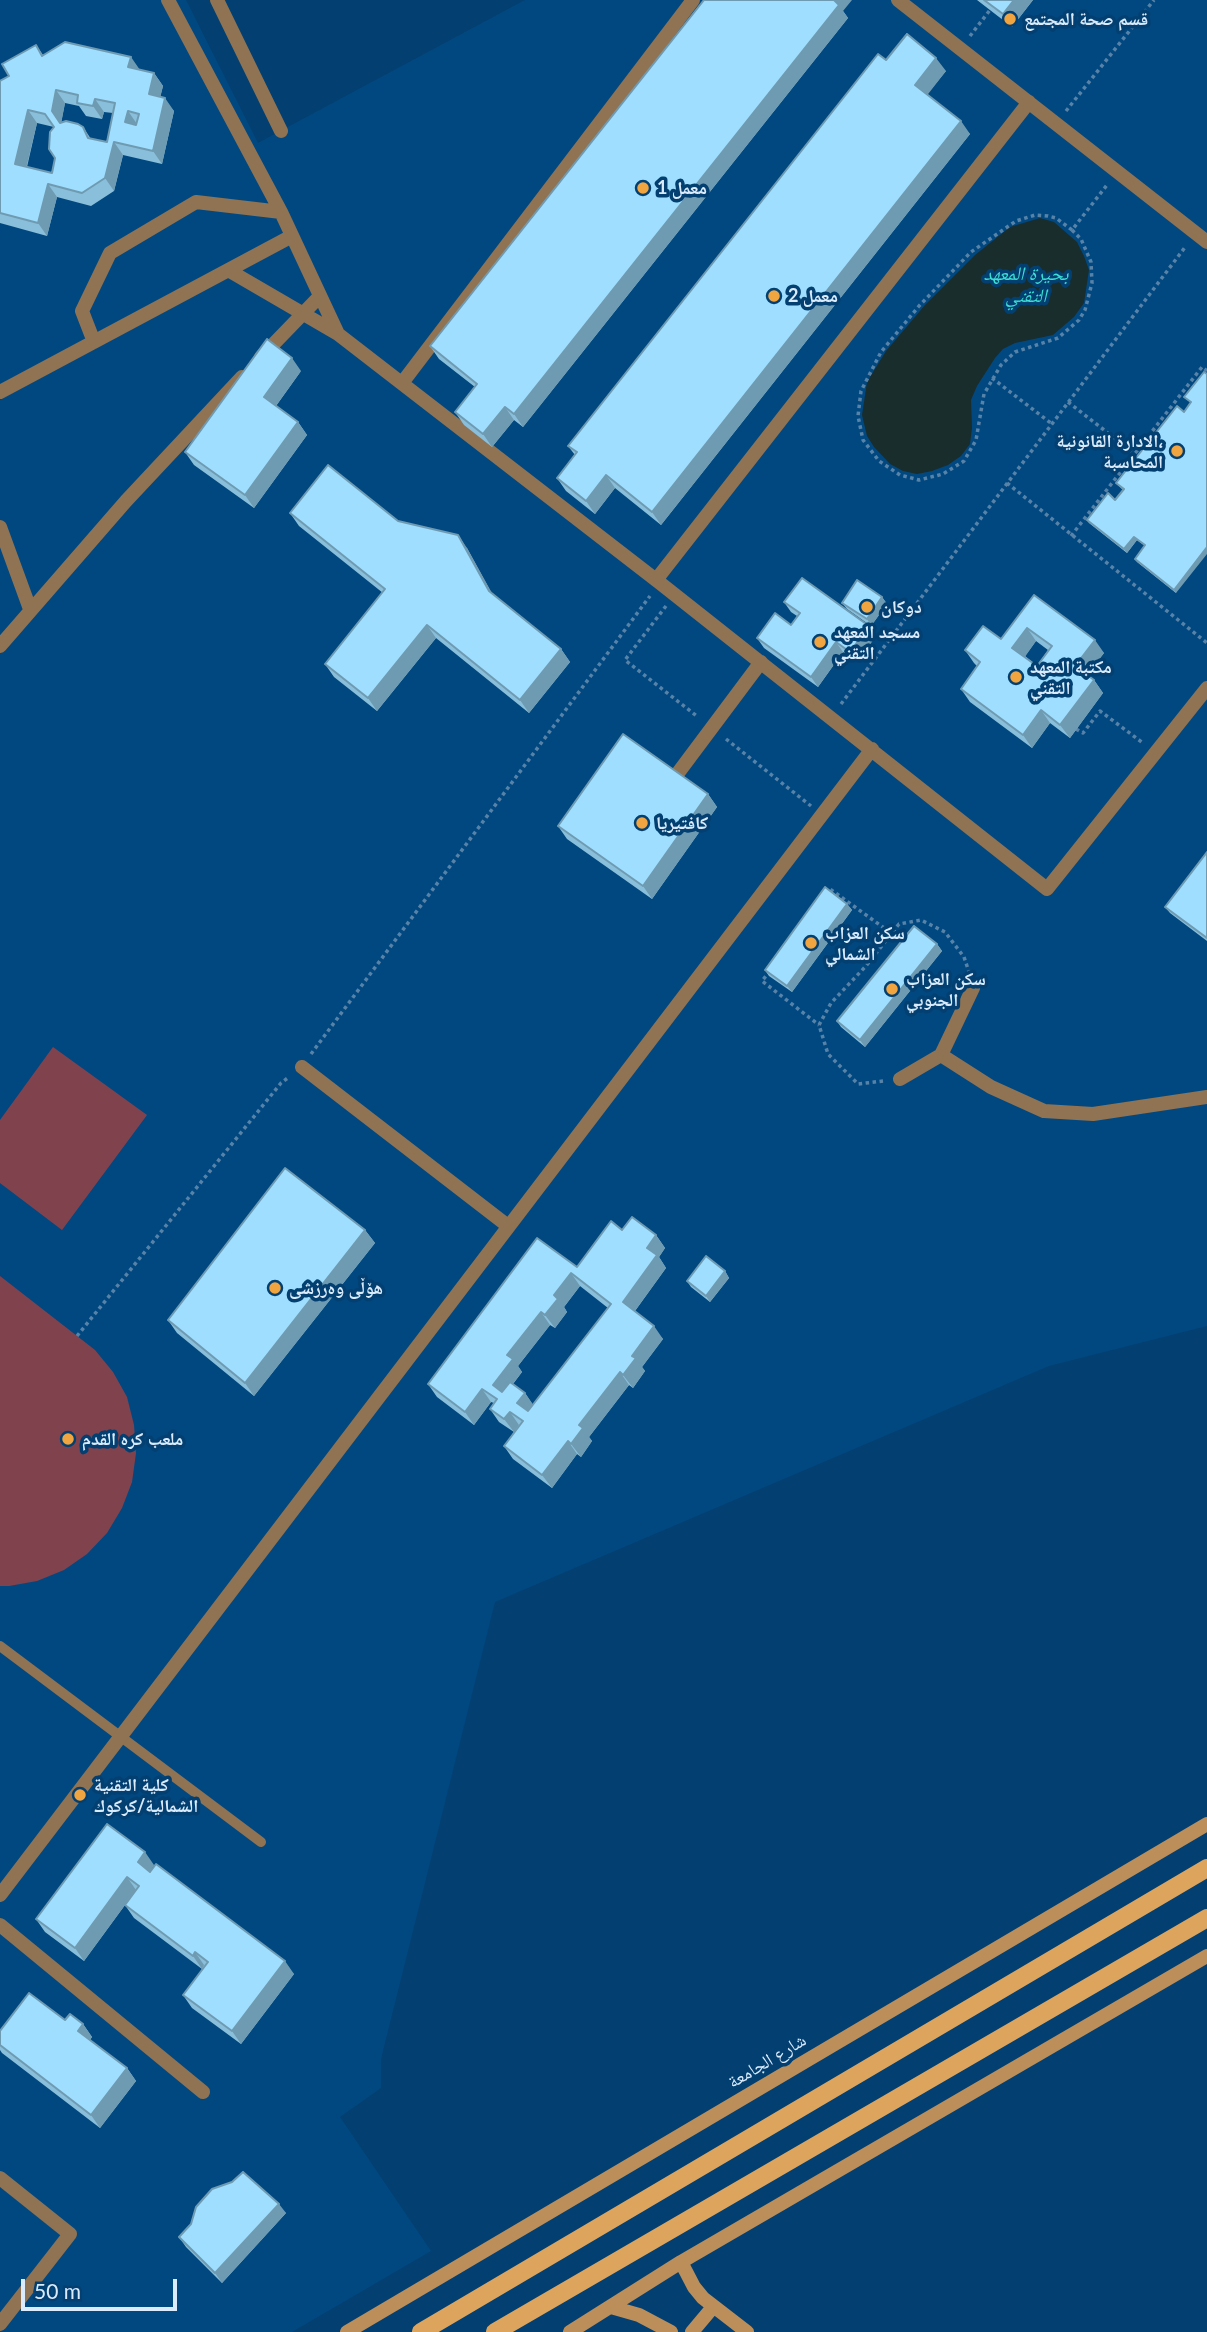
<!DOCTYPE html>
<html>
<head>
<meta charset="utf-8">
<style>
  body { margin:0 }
  #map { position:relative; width:1207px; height:2332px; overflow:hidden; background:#034071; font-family:Lato,sans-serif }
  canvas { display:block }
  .scale { position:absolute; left:21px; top:2279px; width:156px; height:32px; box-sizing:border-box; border:4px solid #daebfd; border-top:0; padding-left:9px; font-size:21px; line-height:24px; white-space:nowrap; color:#daebfd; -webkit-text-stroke:5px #034071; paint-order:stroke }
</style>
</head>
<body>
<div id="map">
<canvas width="1207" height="2332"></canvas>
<div class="scale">50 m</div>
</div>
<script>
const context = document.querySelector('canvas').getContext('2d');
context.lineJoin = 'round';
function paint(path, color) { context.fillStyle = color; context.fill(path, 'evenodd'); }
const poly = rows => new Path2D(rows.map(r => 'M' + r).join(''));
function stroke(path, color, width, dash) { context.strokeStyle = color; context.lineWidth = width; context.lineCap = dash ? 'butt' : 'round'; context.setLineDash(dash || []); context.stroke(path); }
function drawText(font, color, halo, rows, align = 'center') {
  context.font = font + ' Lato,"Noto Naskh Arabic",sans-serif'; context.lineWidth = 7; context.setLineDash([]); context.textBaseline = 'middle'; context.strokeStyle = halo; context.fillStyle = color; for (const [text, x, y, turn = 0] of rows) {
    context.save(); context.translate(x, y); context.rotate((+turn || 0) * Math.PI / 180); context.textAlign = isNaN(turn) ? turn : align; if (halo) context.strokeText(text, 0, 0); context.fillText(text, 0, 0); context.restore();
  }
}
paint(poly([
  [0,0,186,0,258,143,525,0,1207,0,1207,1326,1049,1366,495,1602,381,2059,381,2088,340,2117,431,2251,292,2332,0,2332]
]), '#024880');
paint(poly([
  [53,1047,147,1115,62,1230,0,1183,0,1120],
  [0,1276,95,1350,113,1372,127,1397,134,1425,136,1453,132,1482,122,1508,107,1533,87,1554,64,1570,37,1581,9,1586,0,1586]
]), '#80434e');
paint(poly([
  [1040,218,1054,222,1077,242,1084,256,1089,270,1084,303,1074,317,1053,335,1015,343,1003,349,995,358,977,386,971,400,972,428,970,444,961,456,948,465,932,471,917,474,903,471,890,464,874,447,867,436,862,415,867,382,886,351,925,305,975,255,1010,227]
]), '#192d2c');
stroke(poly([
  [970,36,990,10],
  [1066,111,1154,0],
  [1072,230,1081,239,1091,262,1092,283,1085,310,1079,320,1058,338,1015,352,1001,365,984,394,976,440,964,461,943,474,919,480,900,475,879,461,863,440,858,416,861,391,881,352,919,306,971,252,1016,221,1035,215,1048,216,1056,218,1072,230,1107,185],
  [992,378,1052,424],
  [1068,402,1135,454],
  [1007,483,1207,643],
  [1071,536,1202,367,1207,371],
  [666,606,625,660,698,717],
  [841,704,1186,246],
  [1076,729,1083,733,1100,711,1143,743],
  [726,739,811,806],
  [826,894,830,889,891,933],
  [770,971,762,981,819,1025],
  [311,1054,650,596],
  [883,1081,858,1084,828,1054,819,1025,831,1003,866,966,899,924,921,920,945,932,964,957,969,972],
  [77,1336,281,1083,289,1077]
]), '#5883a8', 3.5, [3.5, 3.5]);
stroke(poly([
  [0,1646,261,1842]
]), '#8f7352', 10);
stroke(poly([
  [168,0,281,212,338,334],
  [217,0,281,131],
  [898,0,1207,242],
  [228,270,338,334,660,583,1047,889,1207,688],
  [94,342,82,311,110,253,196,202,281,212],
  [261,357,320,296],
  [402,383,693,0],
  [0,392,292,236],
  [0,527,30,609],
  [656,580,1029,102],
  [0,646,126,501,242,377],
  [675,777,761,662],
  [941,1055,991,1087,1044,1111,1093,1114,1207,1097],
  [302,1067,508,1226],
  [900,1079,941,1055,973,988],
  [0,1895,872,749],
  [0,1925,203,2092],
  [0,2178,70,2234,0,2324]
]), '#8f7352', 14);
stroke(poly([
  [681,2262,694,2287,703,2298,747,2332],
  [611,2307,639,2315,671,2332],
  [347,2332,1207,1824],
  [570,2332,681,2262,1207,1956],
  [692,2332,713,2307]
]), '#bb8e5a', 14);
stroke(poly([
  [421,2332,1207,1868],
  [495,2332,1207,1918]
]), '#dda45e', 18);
paint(poly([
  [977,0,1033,0,1012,27],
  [843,11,848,18,523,427,514,420,492,447,464,425,455,412,475,387,439,359,430,346],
  [36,45,43,55,140,70,154,73,163,86,160,97,174,111,162,164,123,155,114,191,91,206,57,197,47,236,0,223,0,81,9,76],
  [65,103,79,106,86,116,102,119,104,112,113,113,107,142,91,139,83,127,61,123],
  [37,123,54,127,55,158,52,173,27,167],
  [886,60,946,71,927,94,970,134,661,525,615,488,595,514,566,491,557,478,575,455,568,446],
  [301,371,276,406,298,422,307,435,254,508,194,465,185,452],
  [1204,372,1176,593,1137,562,1135,559,1145,546,1137,540,1127,553,1089,523,1087,520,1115,500,1123,490,1116,483,1184,412,1191,403,1184,397],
  [290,513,398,521,467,548,492,594,561,649,570,662,529,713,436,638,377,711,334,677,325,664,383,593,299,526],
  [1034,595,1104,653,1087,675,1094,680,1103,693,1070,738,1050,723,1032,748,970,702,961,689,977,666,974,663,965,650,1001,639],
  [1036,641,1048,650,1037,666,1025,656],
  [882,597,887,604,871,626,847,609,842,603],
  [784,602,869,626,876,636,857,662,843,652,818,687,764,648,757,638,791,625,797,616,791,612],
  [708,794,717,807,652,899,567,839,558,826],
  [1207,852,1207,941,1170,913,1165,907],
  [847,904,852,910,792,992,769,976,765,970],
  [937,944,942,951,865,1047,841,1027,837,1021],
  [365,1230,375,1243,254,1396,177,1333,168,1320],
  [622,1230,656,1235,665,1248,659,1257,666,1268,635,1311,663,1339,642,1367,645,1371,633,1388,629,1385,589,1437,592,1441,581,1457,577,1454,552,1488,513,1459,504,1446,514,1432,499,1422,490,1409,494,1403,491,1402,474,1425,437,1397,428,1384],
  [580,1286,608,1308,533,1405,525,1393,513,1384,522,1372,518,1366,550,1325,555,1328,567,1312,564,1307],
  [725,1271,729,1278,710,1302,691,1287,687,1281],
  [154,1865,150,1871,294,1974,241,2044,192,2008,183,1995,205,1966,202,1969,134,1918,125,1905,84,1961,45,1932,36,1919],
  [65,2020,83,2024,92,2037,90,2040,127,2068,136,2081,100,2128,2,2053,0,2050,0,2031],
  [232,2182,286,2213,222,2283,186,2247,179,2237]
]), '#89bfda');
paint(poly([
  [833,0,852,0,843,11,848,18,523,427,514,414],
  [1014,0,1033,0,1012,27,1003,14],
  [131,57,140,70,128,67],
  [936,58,946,71,925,98,915,85],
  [154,73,163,86,158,107,149,94],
  [56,90,65,103,61,124,52,111],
  [165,98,174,111,162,164,153,151],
  [95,99,104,112,102,119,93,106],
  [28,110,37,123,24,177,15,164],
  [128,111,137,124,134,135,125,122],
  [961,121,970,134,661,525,652,512],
  [114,142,123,155,114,191,105,178],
  [48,184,57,197,47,236,38,223],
  [292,358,301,371,273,410,264,397],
  [505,407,514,420,492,447,483,434],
  [298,422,307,435,254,508,245,495],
  [606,475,615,488,595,514,586,501],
  [458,535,467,548,498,604,489,591],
  [1134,537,1137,540,1127,553,1124,549],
  [1207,547,1207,554,1176,593,1174,590],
  [882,597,887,604,871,626,867,619],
  [427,625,436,638,377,711,368,698],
  [869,626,876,636,857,662,850,652],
  [1027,628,1036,641,1022,661,1012,648],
  [1095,640,1104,653,1084,679,1075,666],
  [836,642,843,652,818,687,811,677],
  [561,649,570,662,529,713,520,700],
  [1094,680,1103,693,1070,738,1060,725],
  [1041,710,1050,723,1032,748,1023,735],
  [708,794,717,807,652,899,643,886],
  [847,904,852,910,792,992,787,986],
  [937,944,942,951,865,1047,860,1040],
  [365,1230,375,1243,254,1396,245,1383],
  [656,1235,665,1248,659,1257,666,1268,632,1315,623,1302,647,1248],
  [725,1271,729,1278,710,1302,706,1296],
  [571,1273,580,1286,564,1307,567,1312,555,1328,545,1315,554,1295],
  [541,1312,550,1325,518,1366,522,1372,502,1398,493,1385,507,1355],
  [654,1326,663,1339,642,1367,645,1371,633,1388,623,1375,632,1356],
  [620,1372,629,1385,589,1437,592,1441,581,1457,571,1444,579,1425],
  [482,1389,491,1402,474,1425,465,1412],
  [525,1393,534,1406,526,1416,517,1403],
  [510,1412,519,1425,514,1432,504,1419],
  [568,1441,577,1454,552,1488,542,1475],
  [145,1852,154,1865,147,1875,138,1862],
  [127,1877,136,1890,84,1961,75,1948],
  [195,1952,204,1965,202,1969,193,1956],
  [285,1961,294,1974,241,2044,232,2031],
  [83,2024,92,2037,87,2044,78,2031],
  [127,2068,136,2081,100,2128,91,2115],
  [279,2204,286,2213,222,2283,215,2273]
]), '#6f9bb2');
const building = poly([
  [704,0,834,0,839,5,514,414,505,407,483,434,455,412,477,384,430,346,704,0],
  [984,0,1014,0,1003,14,984,0],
  [907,34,936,58,915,85,961,121,652,512,606,475,586,501,557,478,577,452,568,446,878,54,886,60,907,34],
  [65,42,131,57,128,67,154,73,149,94,165,98,153,151,114,142,105,178,82,193,48,184,38,223,0,213,0,81,9,76,2,64,36,45,42,56,65,42],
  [56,90,78,95,77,103,93,106,95,99,115,103,107,142,88,138,83,127,78,124,66,121,60,123,52,111,56,90],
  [28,110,45,114,54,127,50,132,49,149,55,158,52,173,15,164,28,110],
  [128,111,139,114,136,125,125,122,128,111],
  [267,339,292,358,264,397,298,422,245,495,185,452,267,339],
  [1204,372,1207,374,1207,547,1174,590,1135,559,1145,545,1134,537,1124,549,1087,520,1108,493,1115,500,1124,489,1116,483,1177,406,1184,412,1191,402,1184,397,1204,372],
  [328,465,398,521,458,535,489,591,561,649,520,700,427,625,368,698,325,664,385,589,290,513,328,465],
  [802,578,869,626,850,652,836,642,811,677,757,638,775,613,791,625,800,613,784,602,802,578],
  [857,580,882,597,867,619,842,603,857,580],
  [1034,595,1095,640,1075,666,1094,680,1060,725,1041,710,1023,735,961,689,980,662,965,650,983,626,1001,639,1034,595],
  [1027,628,1052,646,1037,666,1012,648,1027,628],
  [623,734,708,794,643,886,558,826,623,734],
  [1207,852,1207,938,1165,907,1207,852],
  [825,887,847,904,787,986,765,970,825,887],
  [914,926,937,944,860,1040,837,1021,914,926],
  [285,1168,365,1230,245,1383,168,1320,285,1168],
  [632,1217,656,1235,647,1248,657,1255,623,1302,654,1326,632,1356,636,1358,623,1375,620,1372,579,1425,583,1428,571,1444,568,1441,542,1475,504,1446,523,1421,510,1412,504,1419,490,1409,497,1399,482,1389,465,1412,428,1384,537,1238,577,1267,611,1221,622,1230,632,1217],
  [571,1273,611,1304,528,1411,517,1403,525,1393,510,1382,502,1392,493,1385,513,1359,507,1355,541,1312,545,1315,558,1299,554,1295,571,1273],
  [706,1256,725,1271,706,1296,687,1281,706,1256],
  [107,1824,145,1852,138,1862,150,1872,156,1864,285,1961,232,2031,183,1995,208,1962,195,1952,193,1956,125,1905,139,1886,127,1877,75,1948,36,1919,107,1824],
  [29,1993,65,2020,70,2014,83,2024,78,2031,127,2068,91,2115,0,2045,0,2031,29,1993],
  [243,2172,279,2204,215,2273,179,2237,191,2224,196,2207,212,2189,232,2182,243,2172]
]);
paint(building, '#9fdefe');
stroke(building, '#6f9bb2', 2);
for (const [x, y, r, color] of [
  [1010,19,7,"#f1a540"],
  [643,188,7,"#f1a540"],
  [774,296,7,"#f1a540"],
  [1177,451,7,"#f1a540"],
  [867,607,7,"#f1a540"],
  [820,642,7,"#f1a540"],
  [1016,677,7,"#f1a540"],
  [642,823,7,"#f1a540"],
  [811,943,7,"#f1a540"],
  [892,989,7,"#f1a540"],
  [275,1288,7,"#f1a540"],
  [68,1439,7,"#f1a540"],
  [80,1795,7,"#f1a540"]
]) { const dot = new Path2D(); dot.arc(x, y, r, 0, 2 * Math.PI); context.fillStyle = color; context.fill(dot); stroke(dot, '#034071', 2.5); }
drawText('bold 18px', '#daebfd', '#034071', [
  ["قسم صحة المجتمع",1024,19],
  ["معمل 1",657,188],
  ["معمل 2",788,296],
  ["الادارة القانونية،",1163,441,"right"],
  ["المحاسبة",1163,462,"right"],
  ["دوکان",881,607],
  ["مسجد المعهد",834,632],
  ["التقني",834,653],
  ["مكتبة المعهد",1030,667],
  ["التقني",1030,688],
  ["کافتیریا",656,823],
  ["سكن العزاب",825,933],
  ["الشمالي",825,954],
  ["سكن العزاب",906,979],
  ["الجنوبي",906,1000],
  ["هۆڵی وەرزشی",289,1288],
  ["ملعب كره القدم",82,1439],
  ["كلية التقنية",94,1785],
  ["الشمالية/كركوك",94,1806]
], 'left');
drawText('18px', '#daebfd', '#034071', [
  ["شارع الجامعة",767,2061,-31]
]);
drawText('italic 19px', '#3ddcd4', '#034071', [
  ["بحيرة المعهد",1026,274],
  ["التقني",1026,296]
]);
</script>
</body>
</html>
